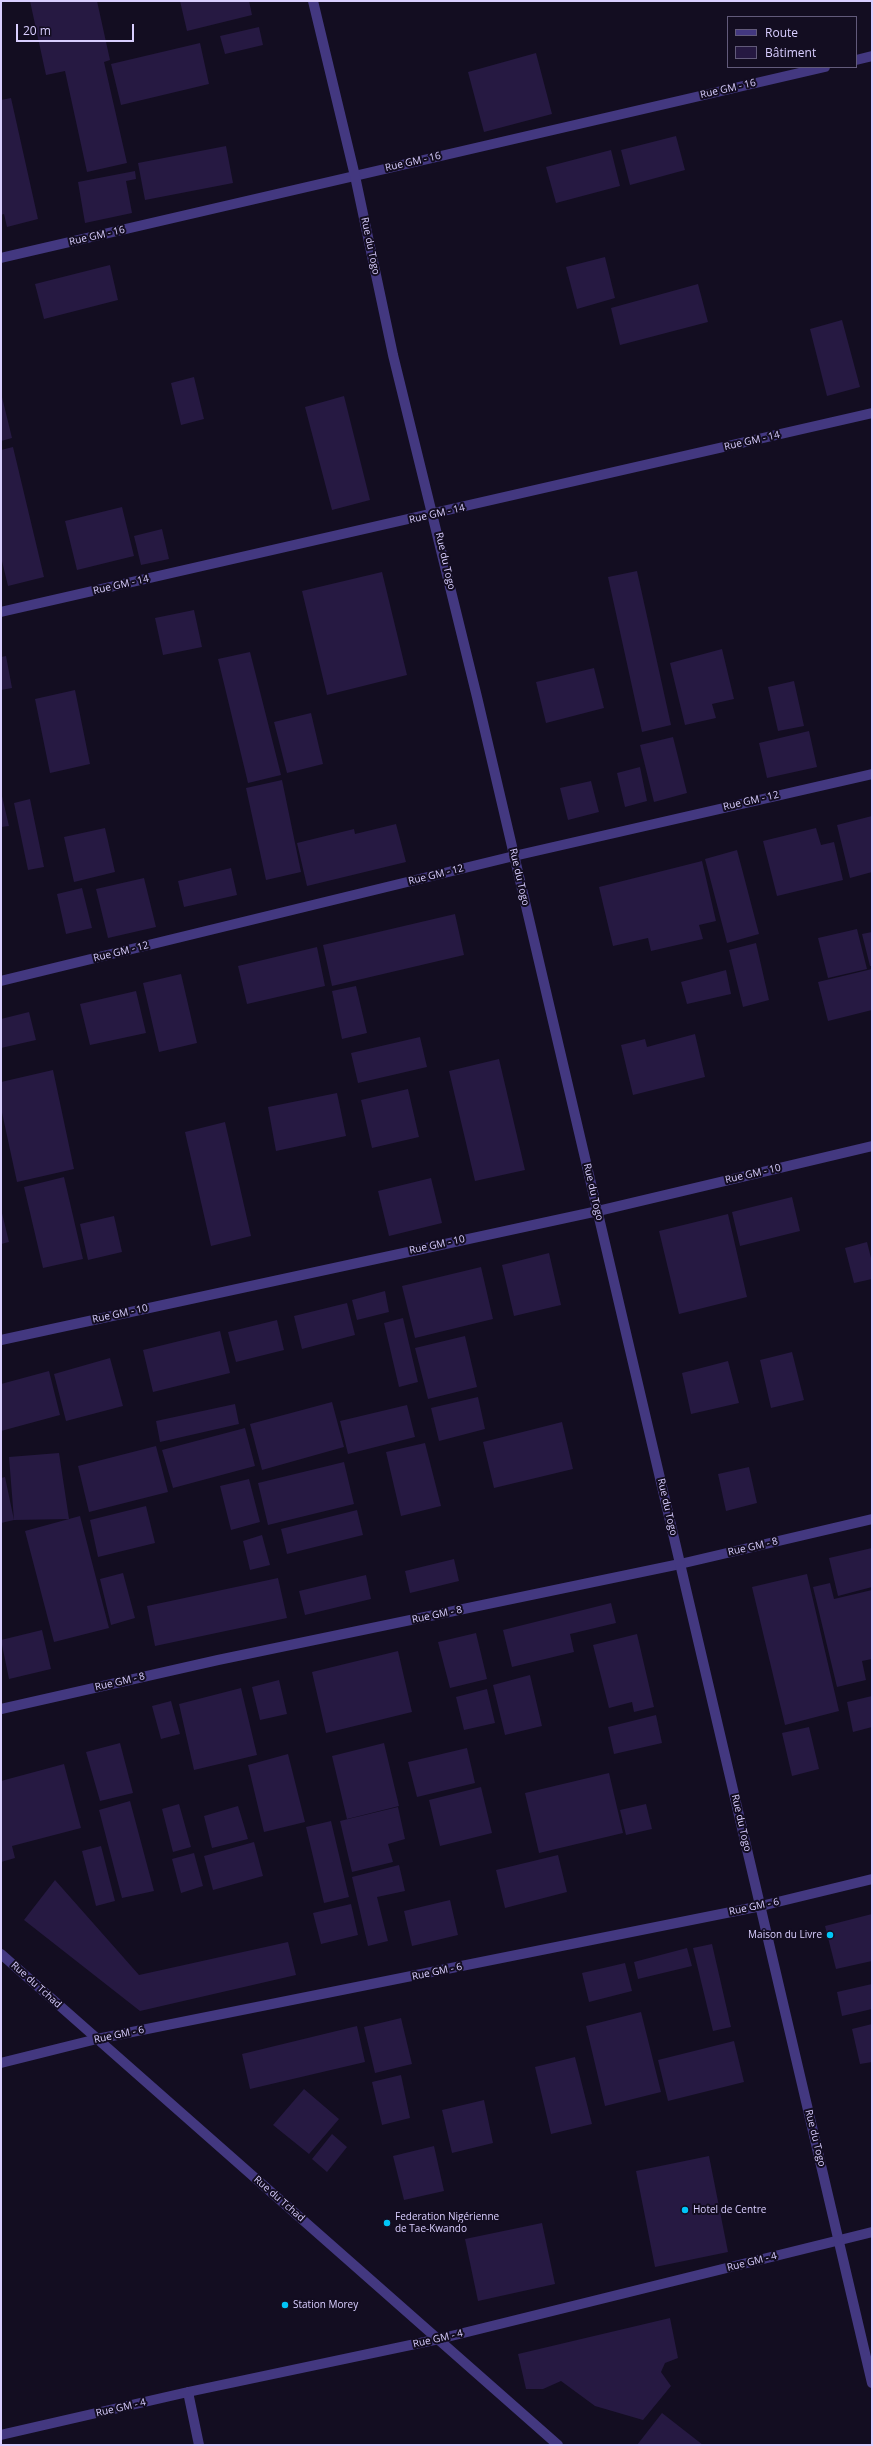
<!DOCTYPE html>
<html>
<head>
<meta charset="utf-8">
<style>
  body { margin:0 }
  #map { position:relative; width:873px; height:2446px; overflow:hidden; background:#130d21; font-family:"Open Sans",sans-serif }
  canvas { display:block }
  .frame { position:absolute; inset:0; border:2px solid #d9ceff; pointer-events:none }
  .legend { position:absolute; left:727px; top:16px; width:130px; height:52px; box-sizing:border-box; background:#130d21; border:1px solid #625a7a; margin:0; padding:5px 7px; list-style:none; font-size:12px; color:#d9ceff }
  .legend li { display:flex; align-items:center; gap:8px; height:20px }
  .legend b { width:20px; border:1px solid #625a7a }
  .scale { position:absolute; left:16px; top:24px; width:118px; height:18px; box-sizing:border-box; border:2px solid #d9ceff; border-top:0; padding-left:5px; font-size:12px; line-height:14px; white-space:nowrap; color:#d9ceff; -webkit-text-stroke:3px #130d21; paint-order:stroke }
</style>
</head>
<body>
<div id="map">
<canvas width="873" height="2446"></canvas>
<div class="frame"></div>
<ul class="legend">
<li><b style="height:5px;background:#433880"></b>Route</li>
<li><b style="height:11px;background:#261942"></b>Bâtiment</li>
</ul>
<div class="scale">20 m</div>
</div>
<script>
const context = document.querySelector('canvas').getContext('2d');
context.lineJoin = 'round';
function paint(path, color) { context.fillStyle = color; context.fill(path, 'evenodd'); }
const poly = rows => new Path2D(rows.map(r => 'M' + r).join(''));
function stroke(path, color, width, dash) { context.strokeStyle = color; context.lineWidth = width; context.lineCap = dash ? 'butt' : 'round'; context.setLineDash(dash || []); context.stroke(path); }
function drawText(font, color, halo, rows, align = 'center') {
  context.font = font + ' "Open Sans",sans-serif'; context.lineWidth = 4; context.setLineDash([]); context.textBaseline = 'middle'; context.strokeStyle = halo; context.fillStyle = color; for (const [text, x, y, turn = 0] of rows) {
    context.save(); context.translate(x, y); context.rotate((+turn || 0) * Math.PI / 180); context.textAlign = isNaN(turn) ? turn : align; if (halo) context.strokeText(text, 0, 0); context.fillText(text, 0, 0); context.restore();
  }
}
paint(poly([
  [30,1,97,1,110,60,104,62,127,163,87,172,65,71,46,75],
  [180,1,249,1,252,15,187,31],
  [259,27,263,45,225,54,220,36],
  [200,43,209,84,121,105,111,64],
  [536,53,552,114,484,132,468,72],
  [11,98,38,219,7,227,4,214,1,215,1,100],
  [676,136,685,170,630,185,621,150],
  [226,146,233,183,145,200,138,163],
  [611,150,620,186,556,203,546,167],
  [135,171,136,179,126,181,132,213,85,223,78,182],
  [605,257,615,298,577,309,566,267],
  [110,265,118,300,44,319,35,284],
  [698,284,708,322,620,345,611,308],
  [842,320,860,387,827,396,810,329],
  [194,377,204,419,181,425,171,383],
  [1,393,12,438,1,441],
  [344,396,370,500,332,510,305,407],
  [13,447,44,577,8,586,1,557,1,450],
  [122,507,134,556,77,570,65,521],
  [162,529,169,559,141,565,134,536],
  [637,571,671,725,642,732,608,577],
  [382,572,407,675,327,695,302,591],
  [194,610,202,647,163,655,155,618],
  [722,649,734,699,712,704,716,718,685,725,670,663],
  [250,652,281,775,248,783,218,659],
  [6,656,12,688,1,690,1,657],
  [594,668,604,708,546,723,536,682],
  [794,681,804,726,778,731,768,687],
  [75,690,90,764,50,773,35,699],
  [311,713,323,764,287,773,274,722],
  [809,731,817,767,767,778,759,743],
  [673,737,687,793,654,802,640,745],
  [640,767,647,801,625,807,617,773],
  [282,780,301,872,266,880,246,788],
  [591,781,599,812,568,820,560,788],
  [1,792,9,826,1,827],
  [30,799,44,867,28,870,14,803],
  [872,816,872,872,850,878,837,825],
  [396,824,406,862,307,886,297,843,354,829,355,834],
  [105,828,115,872,74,882,64,837],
  [816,828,821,845,834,842,843,880,777,896,763,841],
  [737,850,759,934,727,943,705,859],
  [702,861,716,921,699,925,703,939,651,951,648,938,613,946,599,887],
  [231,868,237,895,184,907,178,881],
  [144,878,156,927,108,938,96,889],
  [82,888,92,928,66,934,57,894],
  [455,914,464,955,332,986,323,945],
  [857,929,867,969,828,978,818,938],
  [872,932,872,966,870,966,862,934],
  [756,943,769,1000,743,1007,729,950],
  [317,947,325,986,247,1004,238,966],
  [872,969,872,1010,828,1021,818,982],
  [726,970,731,994,687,1004,681,982],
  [181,974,197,1043,159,1052,143,983],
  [356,986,367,1033,342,1039,332,991],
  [136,991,146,1033,90,1045,80,1004],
  [29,1012,36,1040,1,1048,1,1019],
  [695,1034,705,1077,633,1095,621,1045,645,1039,647,1047],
  [420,1037,427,1067,358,1083,351,1053],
  [499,1059,525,1170,475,1181,449,1071],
  [53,1070,74,1169,17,1182,1,1108,1,1082],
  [408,1089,419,1137,372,1148,361,1100],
  [337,1093,346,1136,276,1151,268,1107],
  [225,1122,251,1236,211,1246,185,1132],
  [64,1177,83,1259,43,1268,24,1187],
  [431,1178,442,1223,389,1236,378,1191],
  [792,1197,800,1231,740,1246,732,1212],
  [1,1209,9,1242,1,1244],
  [728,1214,747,1297,679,1314,659,1231],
  [114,1216,122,1252,88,1260,80,1224],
  [867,1242,872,1262,872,1279,854,1283,845,1248],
  [549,1253,561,1305,514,1316,502,1265],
  [481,1267,493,1319,415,1338,402,1286],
  [385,1291,389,1312,357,1320,352,1300],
  [347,1303,355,1335,302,1349,294,1316],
  [403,1318,418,1382,399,1387,384,1323],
  [277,1320,284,1350,236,1362,228,1332],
  [220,1331,230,1373,153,1392,143,1350],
  [465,1336,477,1387,428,1399,415,1348],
  [792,1352,804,1400,771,1408,760,1360],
  [110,1358,123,1406,66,1421,54,1374],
  [728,1361,739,1403,691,1414,682,1373],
  [49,1371,60,1415,1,1431,1,1384],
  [478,1397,485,1429,439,1441,431,1408],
  [332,1402,344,1447,262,1470,250,1424],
  [235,1404,239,1424,160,1442,156,1421],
  [407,1405,415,1437,348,1454,340,1421],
  [562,1422,573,1469,494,1488,483,1442],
  [245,1428,255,1466,173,1488,162,1450],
  [425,1443,441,1506,401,1516,386,1452],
  [156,1446,168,1492,89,1512,78,1466],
  [59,1453,69,1519,14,1520,9,1457],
  [344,1462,354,1504,268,1525,258,1483],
  [749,1467,757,1503,726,1511,718,1474],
  [5,1477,14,1520,1,1523,1,1478],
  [249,1479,260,1522,231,1530,220,1486],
  [146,1506,155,1543,98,1557,90,1520],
  [357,1510,363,1535,287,1554,281,1529],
  [80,1516,109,1628,54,1642,25,1531],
  [262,1535,270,1565,250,1570,243,1541],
  [872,1548,872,1587,838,1596,829,1558],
  [454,1559,459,1581,410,1593,405,1571],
  [123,1573,135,1618,111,1625,100,1579],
  [807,1574,839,1711,785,1725,752,1587],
  [366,1575,371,1599,305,1615,299,1591],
  [278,1578,287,1618,155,1646,147,1606],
  [830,1583,834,1599,872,1590,872,1659,862,1661,866,1680,837,1687,813,1587],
  [611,1603,616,1623,570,1634,574,1652,512,1667,503,1630],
  [42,1630,51,1669,9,1679,1,1640],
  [476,1633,487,1679,450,1688,438,1642],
  [637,1634,654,1707,634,1712,632,1702,609,1708,593,1645],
  [398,1651,412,1712,326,1733,312,1672],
  [530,1675,542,1726,505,1735,493,1685],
  [279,1680,287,1714,260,1720,252,1687],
  [241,1688,257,1755,194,1770,179,1704],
  [487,1689,495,1723,464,1730,456,1697],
  [872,1696,872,1727,853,1732,847,1702],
  [171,1701,180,1734,161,1739,152,1706],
  [656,1715,662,1743,614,1754,608,1727],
  [809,1727,819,1769,792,1776,782,1733],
  [120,1743,133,1793,100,1801,86,1752],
  [384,1743,399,1806,347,1819,332,1756],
  [467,1748,475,1783,417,1797,408,1762],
  [288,1754,305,1822,264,1832,248,1765],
  [64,1764,81,1828,12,1846,15,1858,1,1862,1,1781],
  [609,1773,623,1833,539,1853,525,1793],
  [481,1787,492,1833,440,1846,429,1800],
  [130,1801,154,1891,122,1898,99,1810],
  [179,1804,191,1847,173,1852,162,1809],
  [646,1804,652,1829,626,1835,620,1810],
  [238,1806,248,1839,212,1848,204,1816],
  [398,1807,405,1839,388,1844,393,1862,352,1872,340,1821],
  [331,1821,349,1897,324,1903,306,1827],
  [254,1842,263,1876,213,1890,204,1856],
  [101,1846,115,1901,96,1906,82,1851],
  [194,1853,203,1886,181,1893,172,1859],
  [558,1855,567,1892,505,1908,496,1870],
  [399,1865,405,1891,377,1897,388,1941,368,1946,352,1877],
  [55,1880,139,1975,288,1942,296,1975,140,2011,24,1920],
  [450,1900,458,1935,412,1946,404,1911],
  [351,1904,358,1935,321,1944,313,1913],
  [872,1914,872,1961,836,1969,825,1926],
  [712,1944,731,2027,713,2031,693,1948],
  [687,1948,692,1966,638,1979,634,1962],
  [625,1963,632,1991,589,2002,582,1973],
  [872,1984,872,2009,842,2016,837,1992],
  [641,2012,661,2092,605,2106,586,2026],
  [401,2018,412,2064,375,2073,364,2027],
  [872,2024,872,2062,860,2064,852,2029],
  [357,2026,365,2062,250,2089,242,2054],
  [734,2041,744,2082,668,2101,658,2060],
  [575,2057,592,2124,551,2134,535,2067],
  [401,2075,410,2118,382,2125,372,2082],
  [304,2089,339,2119,309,2154,273,2125],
  [484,2100,493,2143,452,2153,442,2110],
  [332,2134,347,2147,327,2172,312,2159],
  [434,2146,444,2191,404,2200,393,2156],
  [709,2156,728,2252,655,2267,636,2171],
  [542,2223,555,2284,478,2301,465,2239],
  [670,2318,678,2358,665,2363,661,2372,671,2386,643,2420,595,2406,561,2381,543,2389,526,2389,518,2354],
  [662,2413,703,2445,637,2445]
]), '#261942');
stroke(poly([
  [856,60,872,56],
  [1,258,825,67],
  [1,612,872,413],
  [1,981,514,856,872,774],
  [1,1340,598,1211,872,1146],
  [1,1709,218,1660,680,1564,872,1519],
  [1,2063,97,2039,761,1906,872,1879],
  [188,2392,199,2445],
  [1,2435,188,2392,439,2339,872,2232]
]), '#433880', 10);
stroke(poly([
  [313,1,355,176,393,355,477,697,872,2383],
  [1,1954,558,2445]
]), '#433880', 10);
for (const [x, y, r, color] of [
  [830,1935,4,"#01c5f7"],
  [685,2210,4,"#01c5f7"],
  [387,2223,4,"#01c5f7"],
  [285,2305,4,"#01c5f7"]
]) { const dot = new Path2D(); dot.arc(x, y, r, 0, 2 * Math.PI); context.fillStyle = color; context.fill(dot); stroke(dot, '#130d21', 1.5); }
drawText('10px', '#d9ceff', '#130d21', [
  ["Rue GM - 16",728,89,-13],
  ["Rue GM - 16",413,162,-13],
  ["Rue GM - 16",97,236,-13],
  ["Rue du Togo",370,246,78],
  ["Rue GM - 14",752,441,-13],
  ["Rue GM - 14",437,514,-13],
  ["Rue du Togo",445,561,77],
  ["Rue GM - 14",121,585,-13],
  ["Rue GM - 12",751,801,-13],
  ["Rue GM - 12",436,875,-14],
  ["Rue du Togo",519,877,77],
  ["Rue GM - 12",121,952,-14],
  ["Rue GM - 10",753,1174,-13],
  ["Rue du Togo",593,1192,77],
  ["Rue GM - 10",437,1245,-12],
  ["Rue GM - 10",120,1314,-12],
  ["Rue du Togo",667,1507,77],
  ["Rue GM - 8",753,1547,-13],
  ["Rue GM - 8",437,1615,-12],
  ["Rue GM - 8",120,1682,-13],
  ["Rue du Togo",741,1823,77],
  ["Rue GM - 6",754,1907,-12],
  ["Rue GM - 6",437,1972,-12],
  ["Rue du Tchad",36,1985,42],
  ["Rue GM - 6",119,2035,-12],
  ["Rue du Togo",815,2138,76],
  ["Rue du Tchad",279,2199,41],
  ["Rue GM - 4",752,2262,-14],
  ["Rue GM - 4",438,2339,-13],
  ["Rue GM - 4",121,2408,-13]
]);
drawText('10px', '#d9ceff', '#130d21', [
  ["Maison du Livre",822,1935,"right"],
  ["Hotel de Centre",693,2210],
  ["Federation Nigérienne",395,2217],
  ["de Tae-Kwando",395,2229],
  ["Station Morey",293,2305]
], 'left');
</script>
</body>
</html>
